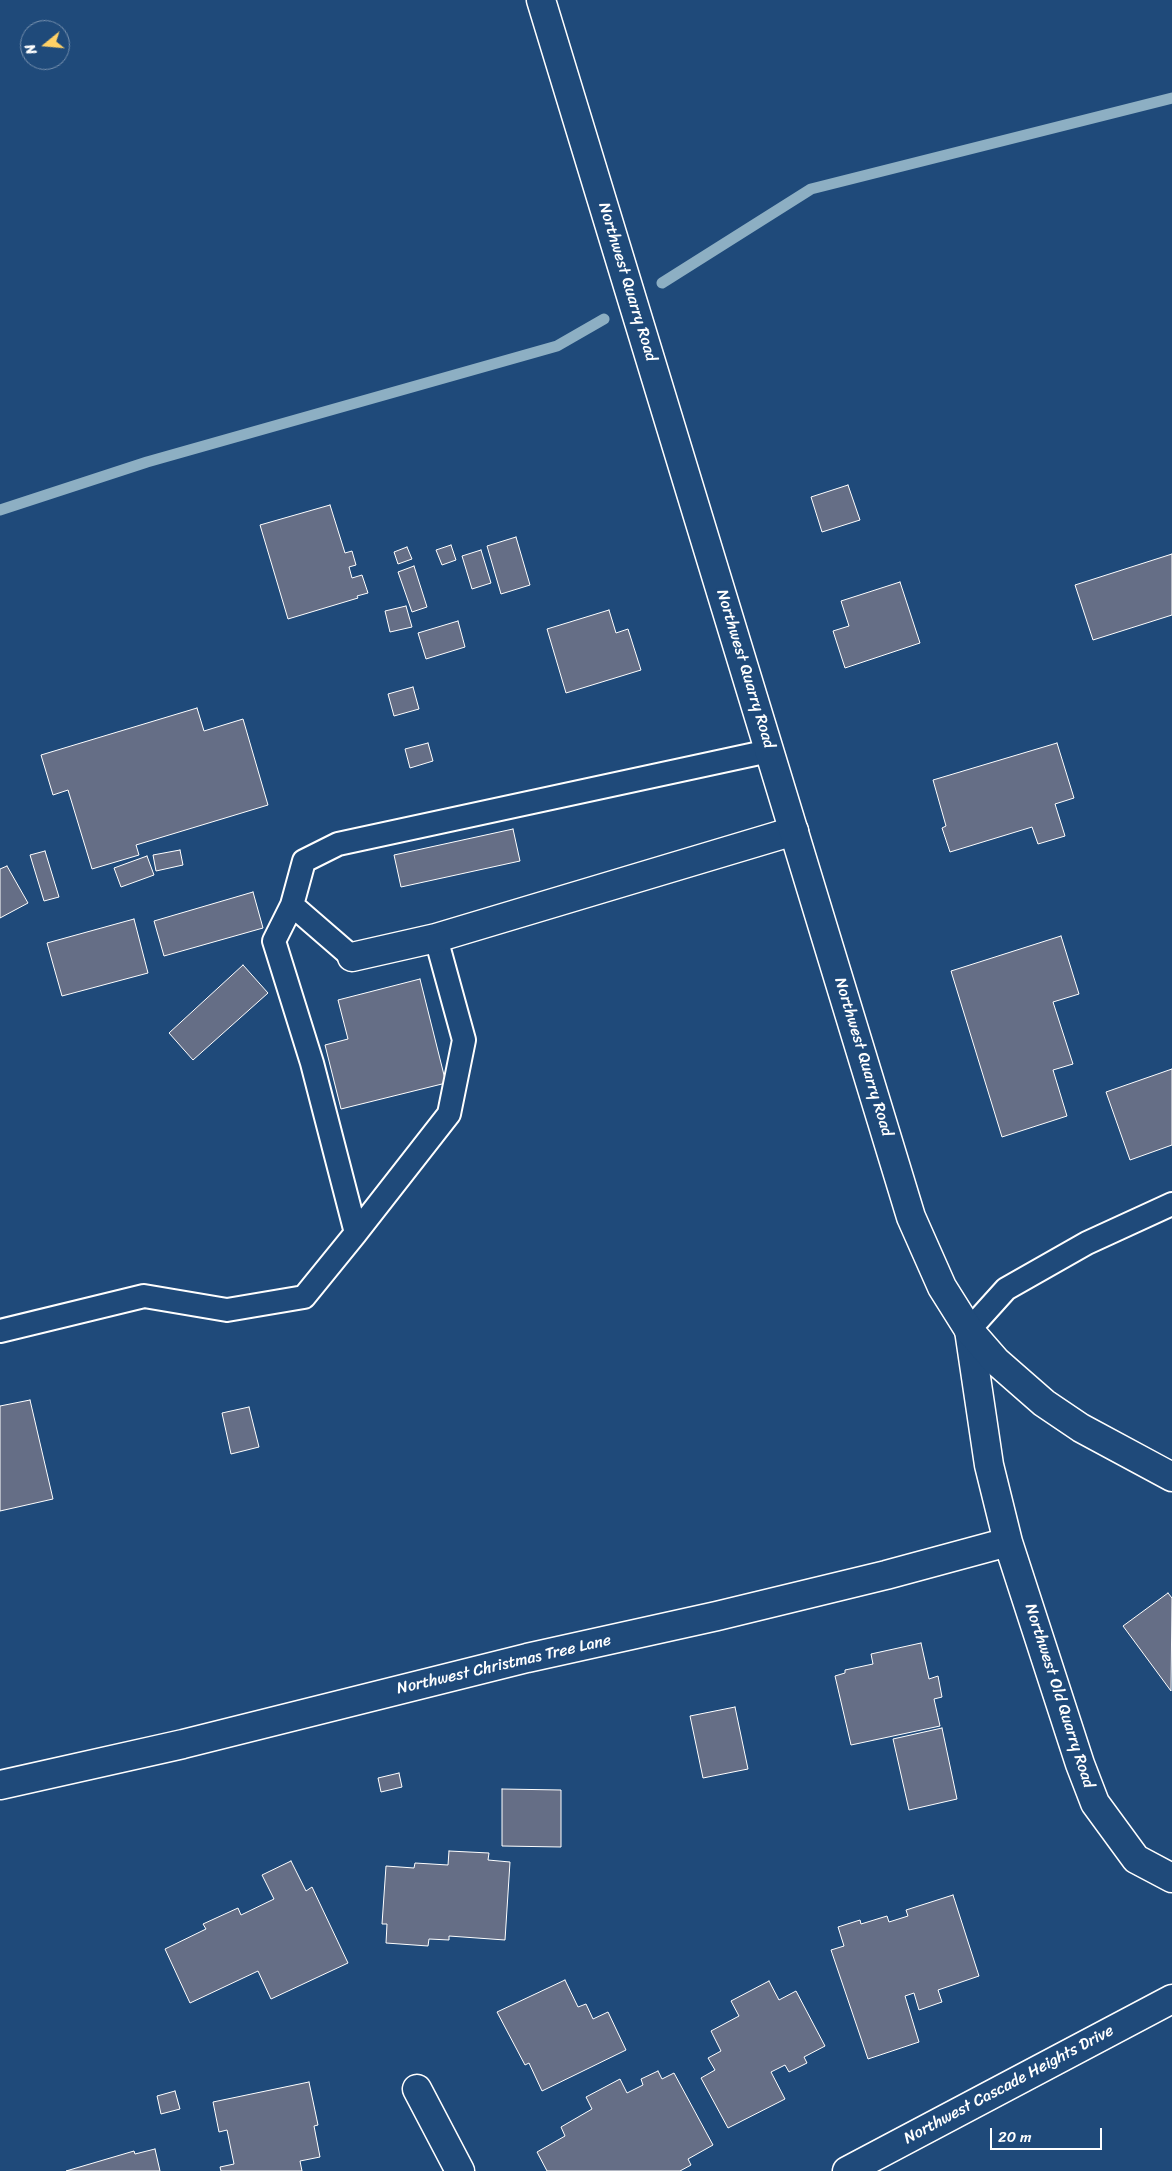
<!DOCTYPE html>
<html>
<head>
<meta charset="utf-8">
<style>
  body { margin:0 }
  #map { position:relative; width:1172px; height:2171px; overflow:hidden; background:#1f4a7a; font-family:Sriracha,sans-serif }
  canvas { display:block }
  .north { position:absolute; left:20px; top:20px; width:50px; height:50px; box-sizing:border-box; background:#1f4a7a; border:1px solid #7992af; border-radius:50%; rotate:253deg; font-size:14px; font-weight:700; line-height:20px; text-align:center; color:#fff }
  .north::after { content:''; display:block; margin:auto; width:18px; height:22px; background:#ffd166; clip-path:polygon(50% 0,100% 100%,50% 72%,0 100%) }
  .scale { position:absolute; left:990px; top:2128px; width:112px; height:22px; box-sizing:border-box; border:2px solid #fff; border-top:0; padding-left:6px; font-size:15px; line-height:18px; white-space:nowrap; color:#fff; -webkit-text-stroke:4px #1f4a7a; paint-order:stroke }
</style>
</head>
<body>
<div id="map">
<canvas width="1172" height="2171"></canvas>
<div class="north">N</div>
<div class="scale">20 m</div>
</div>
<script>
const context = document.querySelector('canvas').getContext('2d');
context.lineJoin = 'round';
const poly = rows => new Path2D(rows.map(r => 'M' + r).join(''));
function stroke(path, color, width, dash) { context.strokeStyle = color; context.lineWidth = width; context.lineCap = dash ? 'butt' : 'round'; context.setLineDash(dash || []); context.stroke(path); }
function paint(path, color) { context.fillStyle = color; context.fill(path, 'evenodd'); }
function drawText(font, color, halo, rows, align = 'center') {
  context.font = font + ' Sriracha,sans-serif'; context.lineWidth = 5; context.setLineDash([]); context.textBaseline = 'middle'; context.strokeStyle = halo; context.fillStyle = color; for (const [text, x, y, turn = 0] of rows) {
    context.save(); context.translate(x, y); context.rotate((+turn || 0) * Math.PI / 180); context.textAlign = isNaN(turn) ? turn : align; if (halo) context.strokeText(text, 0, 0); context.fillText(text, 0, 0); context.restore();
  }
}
stroke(poly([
  [662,283,811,189,1172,98],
  [0,510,147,462,557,346,604,319]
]), '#8dafc3', 11);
const building = poly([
  [848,485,860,520,822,532,811,497,848,485],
  [330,505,345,553,352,551,356,565,349,567,352,578,362,575,368,593,357,596,358,598,288,619,260,525,330,505],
  [516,537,530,585,501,594,487,546,516,537],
  [451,545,456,560,442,565,436,550,451,545],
  [407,547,412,559,398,564,394,552,407,547],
  [481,550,491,583,472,589,462,556,481,550],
  [1172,554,1172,615,1093,640,1075,585,1172,554],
  [414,566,427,607,412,612,398,572,414,566],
  [900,582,920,643,845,668,833,631,849,626,841,601,900,582],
  [406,606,412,627,390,632,385,611,406,606],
  [609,610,616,633,628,629,641,670,566,693,547,629,609,610],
  [458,621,465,647,426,659,418,633,458,621],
  [413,687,419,709,394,716,388,694,413,687],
  [197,708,204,731,243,719,268,805,136,845,139,855,92,869,68,790,53,795,41,755,197,708],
  [428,743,433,761,410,768,405,749,428,743],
  [1057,743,1074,798,1055,804,1065,836,1038,844,1032,827,950,852,942,828,946,826,933,780,1057,743],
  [513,829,520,861,401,887,394,855,513,829],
  [180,850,183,865,156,871,153,855,180,850],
  [45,851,59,897,44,901,30,855,45,851],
  [147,856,154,875,121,887,114,868,147,856],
  [7,866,28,903,0,918,0,869,7,866],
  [253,892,263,928,164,956,154,921,253,892],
  [134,919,148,973,62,996,47,943,134,919],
  [1061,936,1079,994,1053,1002,1073,1064,1053,1070,1067,1116,1002,1137,951,971,1061,936],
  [243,965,268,993,193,1060,169,1033,243,965],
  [420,979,446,1083,341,1109,325,1045,348,1039,338,1000,420,979],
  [1172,1069,1172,1145,1130,1160,1106,1092,1172,1069],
  [30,1400,53,1499,0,1511,0,1406,30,1400],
  [249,1407,259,1447,231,1454,222,1413,249,1407],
  [1168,1593,1172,1598,1171,1691,1123,1626,1168,1593],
  [921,1643,929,1679,938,1676,942,1697,934,1699,940,1726,851,1745,835,1676,845,1673,845,1670,873,1664,871,1654,921,1643],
  [735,1707,748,1769,703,1778,690,1716,735,1707],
  [942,1728,957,1799,909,1810,893,1739,942,1728],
  [399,1773,402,1787,381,1792,378,1778,399,1773],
  [502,1789,561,1790,561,1847,502,1846,502,1789],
  [449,1851,489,1853,488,1860,510,1862,505,1940,449,1936,449,1940,429,1939,428,1946,386,1943,387,1924,382,1924,386,1866,414,1868,415,1863,448,1865,449,1851],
  [291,1861,306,1891,312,1887,348,1963,271,1999,258,1971,190,2003,165,1949,206,1929,203,1924,238,1908,241,1915,274,1899,262,1875,291,1861],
  [953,1895,979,1976,938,1990,942,2002,919,2010,914,1993,905,1996,919,2042,868,2059,831,1950,844,1946,838,1927,860,1920,861,1924,887,1916,889,1922,908,1916,906,1910,953,1895],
  [565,1980,578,2007,586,2004,593,2019,608,2012,626,2050,542,2091,529,2063,525,2065,497,2012,565,1980],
  [769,1981,779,2000,796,1991,825,2046,804,2057,807,2063,789,2072,785,2065,771,2072,785,2099,728,2128,701,2078,715,2070,708,2058,721,2051,711,2031,739,2016,731,2001,769,1981],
  [658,2071,662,2079,674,2073,713,2145,688,2159,691,2165,680,2171,547,2171,537,2152,565,2136,561,2127,592,2109,586,2097,620,2079,627,2093,643,2085,641,2079,658,2071],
  [309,2082,318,2125,314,2126,320,2157,300,2161,302,2171,221,2171,220,2167,234,2164,227,2130,219,2132,213,2102,309,2082],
  [175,2091,180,2109,161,2114,157,2096,175,2091],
  [155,2149,160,2171,66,2171,134,2151,135,2154,155,2149]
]);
paint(building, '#656e86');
stroke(building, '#fff', 1);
const lane = poly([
  [352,957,292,905,304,861,338,844,769,751],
  [356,1233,449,1114,464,1040,436,938],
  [969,1330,1006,1289,1087,1243,1172,1204],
  [0,1331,144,1296,227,1310,304,1297,356,1233,312,1063,274,941,292,905]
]);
const street = poly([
  [352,957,436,938,794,831],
  [969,1330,989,1465,1008,1542,1080,1764,1095,1803,1136,1859,1172,1878],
  [0,1785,183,1744,527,1658,717,1616,886,1575,1008,1542],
  [417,2089,460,2171],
  [847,2171,1172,1999]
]);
const secondary = poly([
  [541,0,911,1217,942,1287,969,1330,996,1361,1044,1403,1081,1428,1172,1477]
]);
stroke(lane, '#fff', 26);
stroke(street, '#fff', 31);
stroke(secondary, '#fff', 31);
stroke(lane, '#1f4a7a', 22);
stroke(street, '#1f4a7a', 28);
stroke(secondary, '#1f4a7a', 28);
drawText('16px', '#fff', '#1f4a7a', [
  ["Northwest Quarry Road",627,282,73],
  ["Northwest Quarry Road",745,669,73],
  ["Northwest Quarry Road",863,1057,73],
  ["Northwest Christmas Tree Lane",504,1665,-13],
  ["Northwest Old Quarry Road",1059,1696,72],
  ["Northwest Cascade Heights Drive",1009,2085,-28]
]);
</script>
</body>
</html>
